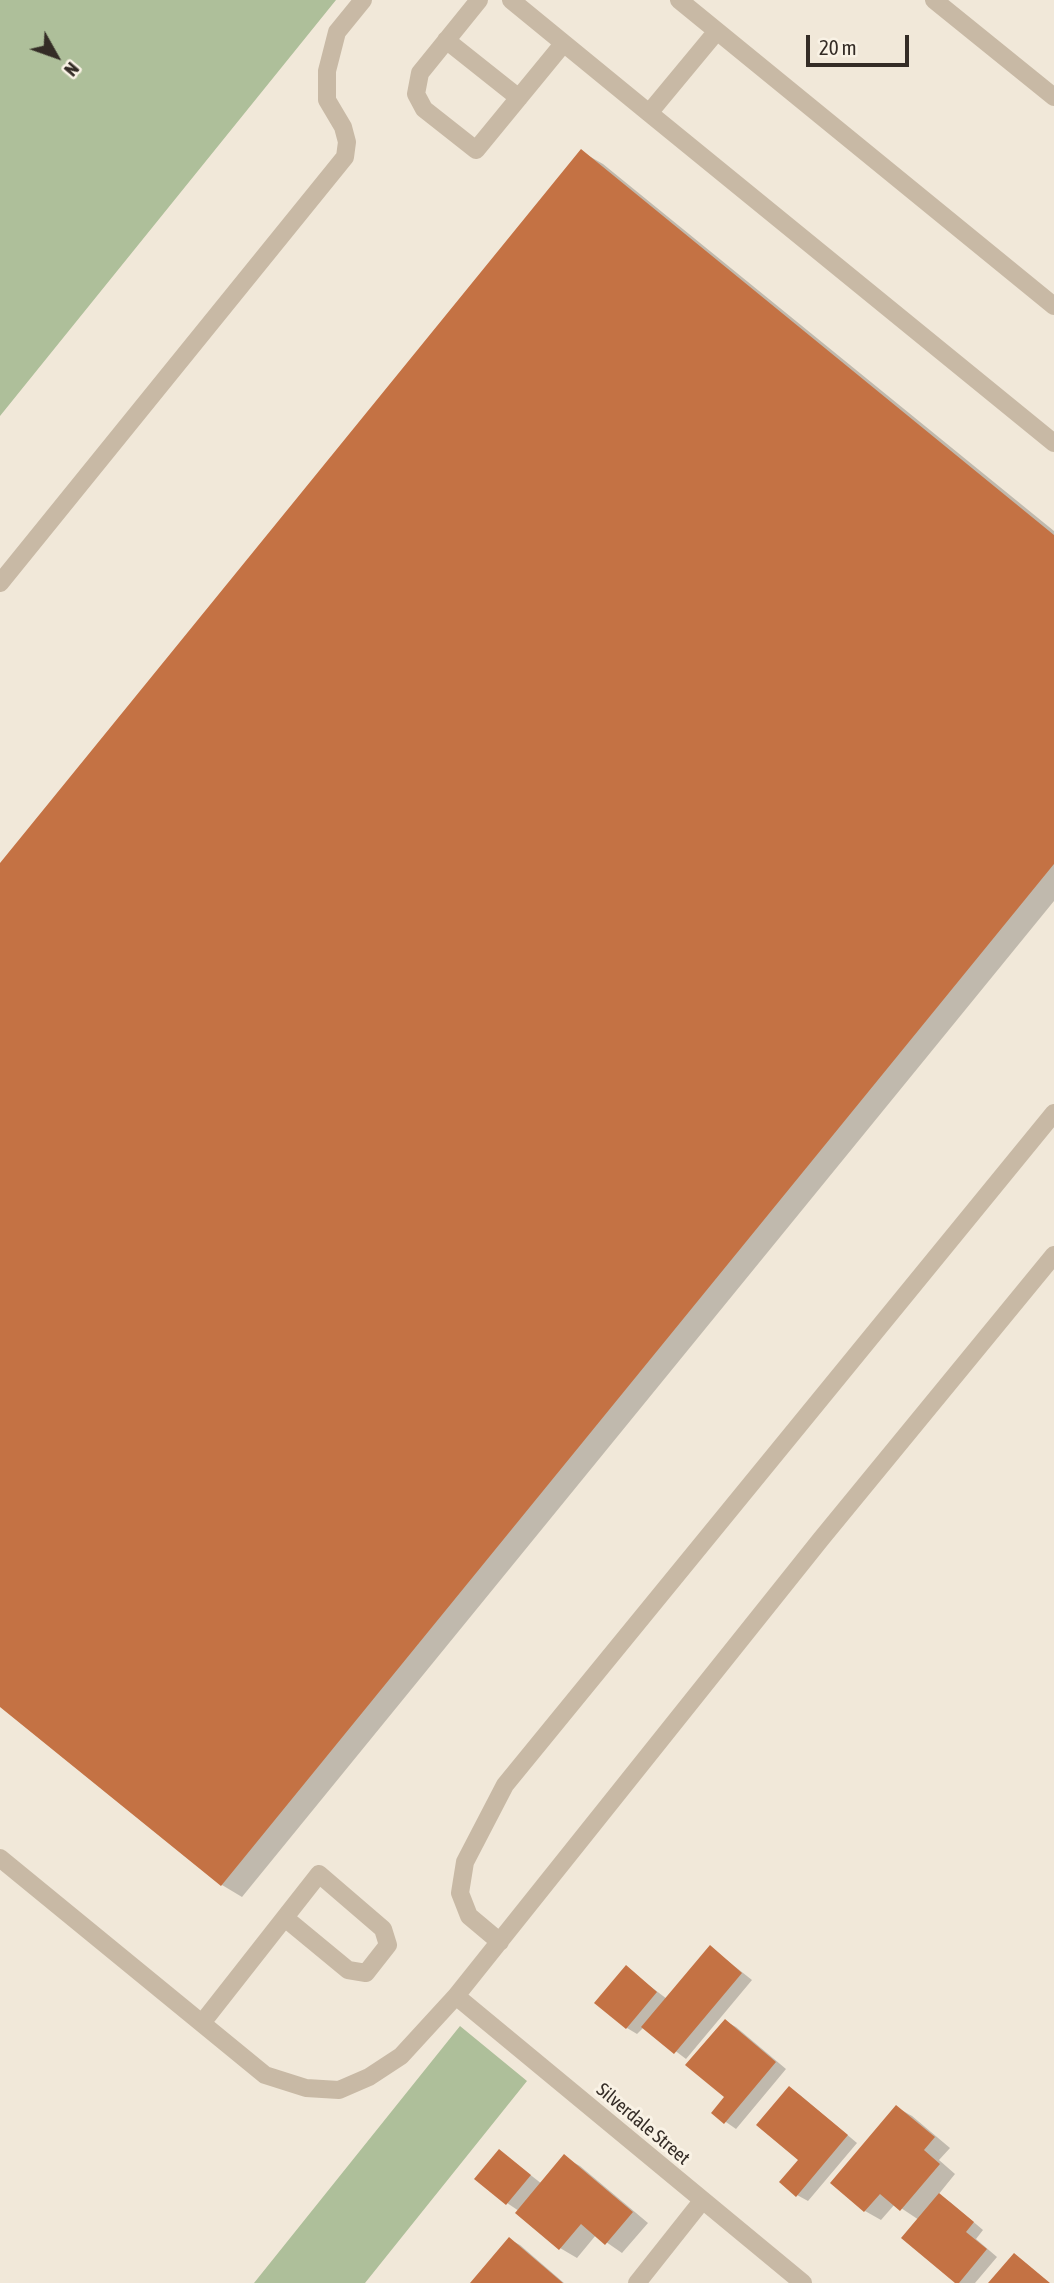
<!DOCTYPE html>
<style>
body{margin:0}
#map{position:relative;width:1054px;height:2283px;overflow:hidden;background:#f1e8d9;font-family:"Asap Condensed",sans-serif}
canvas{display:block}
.north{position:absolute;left:21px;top:21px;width:70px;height:70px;-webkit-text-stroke:5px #f9f2e5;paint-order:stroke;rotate:130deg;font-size:19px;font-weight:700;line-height:28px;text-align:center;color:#342c26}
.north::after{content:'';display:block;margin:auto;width:24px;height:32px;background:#342c26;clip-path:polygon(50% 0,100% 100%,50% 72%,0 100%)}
.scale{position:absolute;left:806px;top:35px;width:103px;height:32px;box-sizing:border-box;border:4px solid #342c26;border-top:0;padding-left:9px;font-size:21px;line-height:24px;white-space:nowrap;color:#342c26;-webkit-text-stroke:5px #f9f2e5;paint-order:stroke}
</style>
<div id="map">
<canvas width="1054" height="2283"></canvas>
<div class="north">N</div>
<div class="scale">20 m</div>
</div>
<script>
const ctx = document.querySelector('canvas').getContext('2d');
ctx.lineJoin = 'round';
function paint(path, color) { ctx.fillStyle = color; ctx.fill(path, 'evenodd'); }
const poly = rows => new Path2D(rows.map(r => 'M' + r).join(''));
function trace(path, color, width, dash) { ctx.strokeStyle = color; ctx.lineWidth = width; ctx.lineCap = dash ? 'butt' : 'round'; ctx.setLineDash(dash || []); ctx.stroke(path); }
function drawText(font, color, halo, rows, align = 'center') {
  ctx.font = font + ' "Asap Condensed",sans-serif'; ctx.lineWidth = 6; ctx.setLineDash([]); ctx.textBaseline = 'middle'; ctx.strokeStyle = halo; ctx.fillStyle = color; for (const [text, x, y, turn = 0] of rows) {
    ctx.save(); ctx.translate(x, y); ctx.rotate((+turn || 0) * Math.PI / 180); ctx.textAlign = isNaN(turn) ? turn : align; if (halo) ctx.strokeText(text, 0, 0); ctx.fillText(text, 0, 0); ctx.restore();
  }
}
paint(poly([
 [0,0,336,0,0,416],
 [460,2026,527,2081,365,2283,254,2283]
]), '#aebf9a');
paint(poly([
 [582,152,603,164,1054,531,1054,901,242,1897,222,1885,0,1705,0,866],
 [710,1947,752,1980,686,2059,644,2027,637,2034,627,2028,626,1968,667,1999],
 [725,2021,736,2027,786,2069,736,2129,713,2113,726,2097],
 [789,2088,800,2095,857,2143,808,2201,797,2195,800,2159],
 [896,2107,912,2116,950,2148,939,2160,955,2174,938,2195,950,2202,983,2230,976,2239,997,2257,975,2283,958,2283,919,2220,895,2204,881,2220,865,2211,832,2183],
 [500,2151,542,2184,564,2157,580,2166,648,2223,622,2253,596,2235,577,2258,560,2248,517,2212,519,2211,507,2203],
 [509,2239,520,2245,564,2283,472,2283]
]), '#0003');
paint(poly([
 [581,149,1054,535,1054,864,221,1886,0,1707,0,863],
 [710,1945,742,1973,674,2054,641,2027],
 [626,1965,657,1992,626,2029,594,2003],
 [725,2019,776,2062,724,2124,711,2113,724,2097,685,2065],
 [789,2086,848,2135,796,2197,779,2182,798,2160,756,2125],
 [896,2105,935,2137,924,2150,940,2164,900,2211,880,2194,864,2212,830,2183],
 [499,2149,531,2175,506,2205,474,2179],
 [564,2154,633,2212,605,2245,581,2224,559,2250,515,2213],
 [939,2193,974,2222,966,2232,987,2249,959,2283,955,2283,901,2238],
 [509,2237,563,2283,470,2283],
 [1014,2253,1050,2283,988,2283]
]), '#c47244');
trace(poly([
 [479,0,420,73,416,94,424,109,476,150,563,44],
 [511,0,649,113],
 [679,0,1054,306],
 [934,0,1054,97],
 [717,31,649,113,1054,443],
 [446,40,519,98],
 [0,583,345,157,347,142,343,127,327,100,327,71,337,32,363,0],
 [0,1858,265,2075,306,2088,339,2090,369,2077,401,2056,456,1996,821,1539,1054,1255],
 [500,1942,469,1916,460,1893,465,1862,505,1785,1054,1113],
 [456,1996,803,2283],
 [202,2023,319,1874,383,1929,388,1945,366,1973,348,1970,285,1918],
 [637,2283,702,2201]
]), '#c8b9a5', 18);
drawText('19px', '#342c26', '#f9f2e5', [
 ["Silverdale Street",643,2124,40]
]);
</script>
